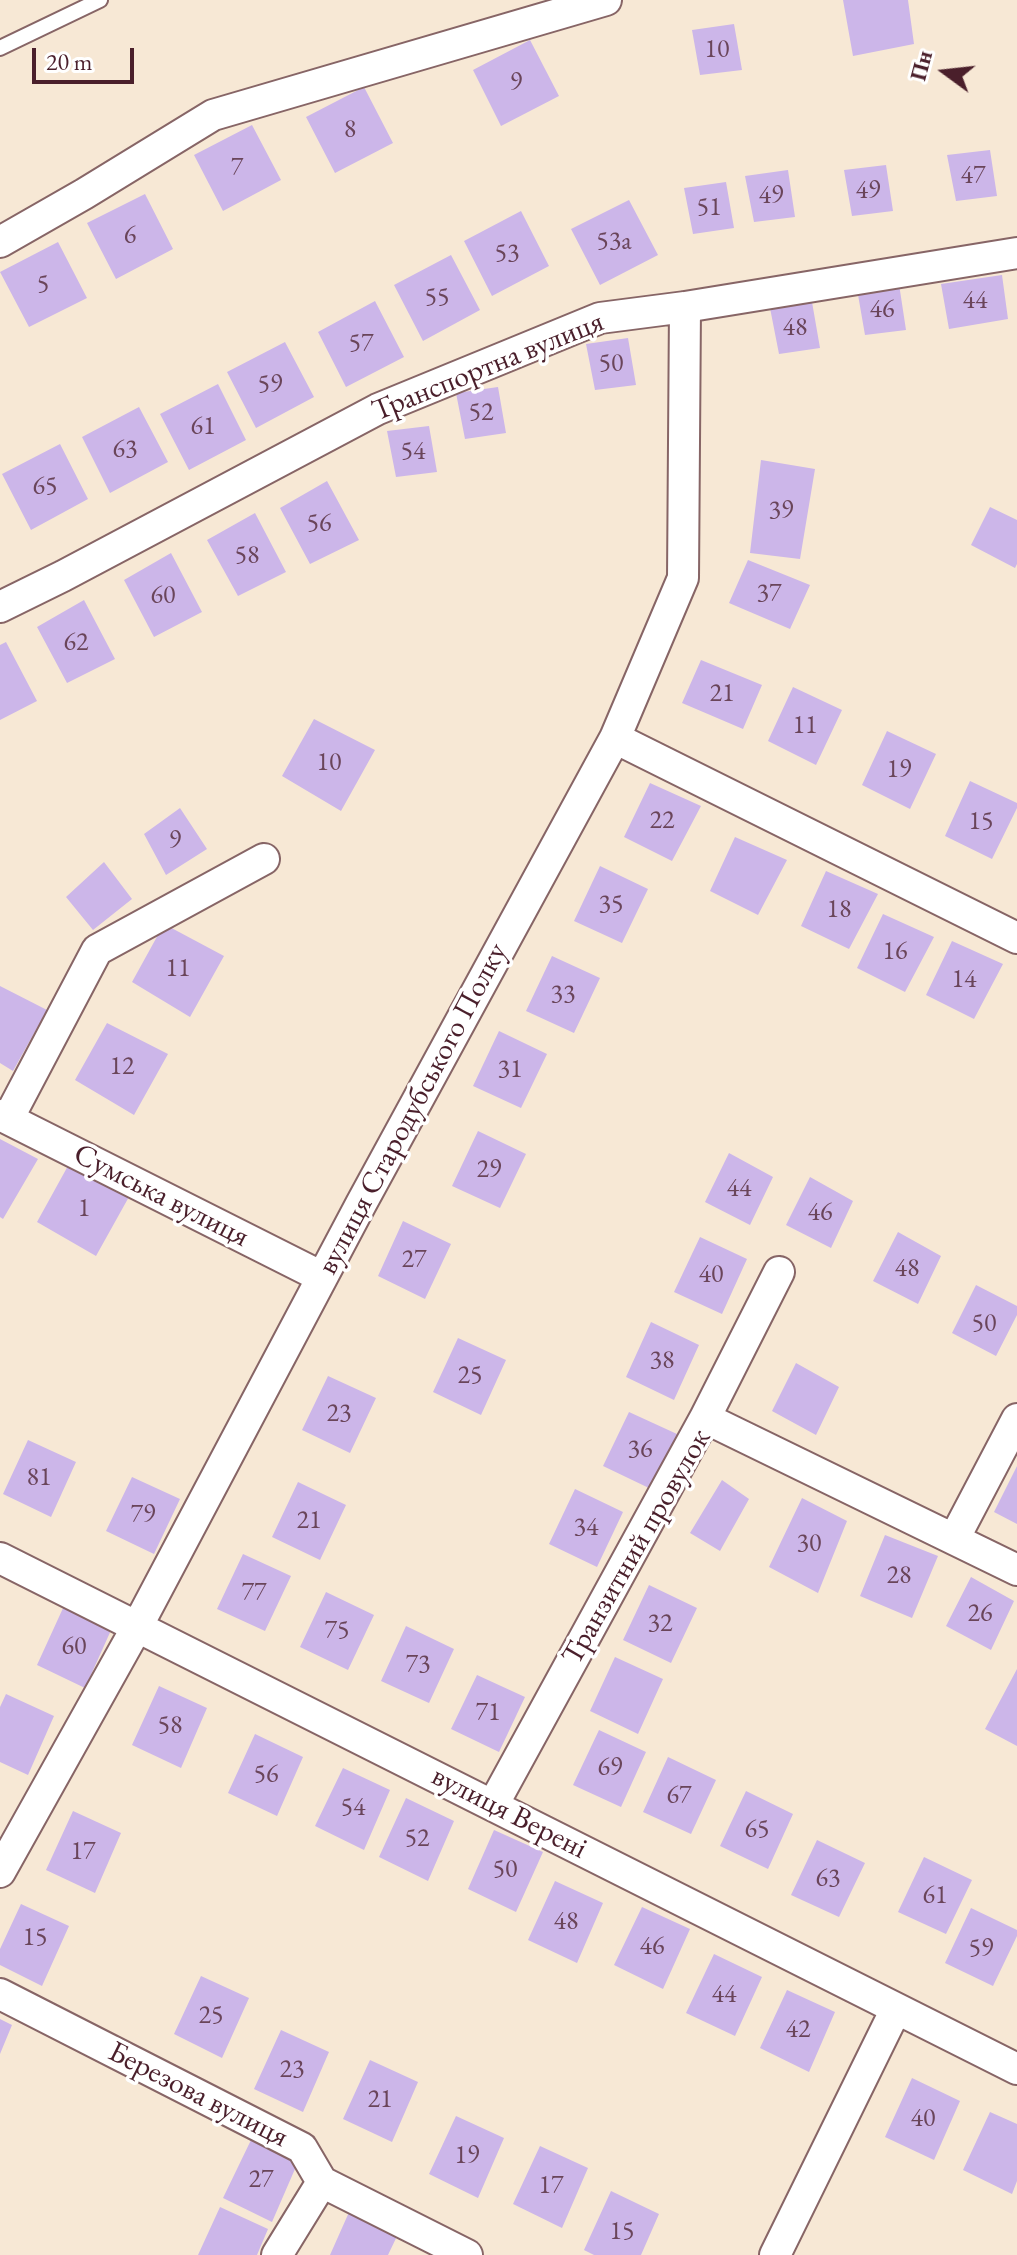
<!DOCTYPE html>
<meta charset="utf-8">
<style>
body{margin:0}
#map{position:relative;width:1017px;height:2255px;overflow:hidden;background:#f7e8d5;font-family:"EB Garamond",serif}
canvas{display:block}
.north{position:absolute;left:905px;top:32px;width:80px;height:80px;-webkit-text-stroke:6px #fff;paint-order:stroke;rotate:285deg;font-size:22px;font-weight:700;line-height:32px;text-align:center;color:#4a1f2b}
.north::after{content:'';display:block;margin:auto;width:28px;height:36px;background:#4a1f2b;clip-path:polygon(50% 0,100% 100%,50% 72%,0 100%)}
.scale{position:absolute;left:32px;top:48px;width:102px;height:36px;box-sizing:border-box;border:4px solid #4a1f2b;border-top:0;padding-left:10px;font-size:24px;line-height:28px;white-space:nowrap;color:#4a1f2b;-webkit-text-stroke:6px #fff;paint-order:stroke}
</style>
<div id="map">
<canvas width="1017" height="2255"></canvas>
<div class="north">Пн</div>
<div class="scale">20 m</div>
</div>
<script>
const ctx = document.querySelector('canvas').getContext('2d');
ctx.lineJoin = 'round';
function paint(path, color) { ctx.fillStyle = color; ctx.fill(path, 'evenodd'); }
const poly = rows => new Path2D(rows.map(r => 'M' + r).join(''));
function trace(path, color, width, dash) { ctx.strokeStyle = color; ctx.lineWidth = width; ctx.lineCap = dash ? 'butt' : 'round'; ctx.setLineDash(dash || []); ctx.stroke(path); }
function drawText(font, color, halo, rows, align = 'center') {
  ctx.font = font + ' "EB Garamond",serif'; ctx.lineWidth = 7; ctx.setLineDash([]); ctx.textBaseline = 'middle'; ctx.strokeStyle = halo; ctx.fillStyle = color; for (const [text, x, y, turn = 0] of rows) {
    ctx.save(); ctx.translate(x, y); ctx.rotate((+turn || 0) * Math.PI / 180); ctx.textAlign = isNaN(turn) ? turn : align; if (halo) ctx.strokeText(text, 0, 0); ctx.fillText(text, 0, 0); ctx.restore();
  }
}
paint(poly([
 [843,0,908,0,914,44,853,56],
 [734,24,742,70,700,75,692,30],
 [530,40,559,96,501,126,473,70],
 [364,87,393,143,335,173,306,117],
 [252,125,281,180,223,211,194,155],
 [990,150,997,196,956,201,947,155],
 [886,165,893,211,852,216,844,170],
 [788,170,795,217,754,222,745,176],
 [726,182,734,228,693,234,684,188],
 [145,194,173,249,116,279,87,223],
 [629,200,658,255,600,285,571,229],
 [521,211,549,266,492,296,464,241],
 [58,242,87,298,29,327,0,272],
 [451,255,480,310,423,341,394,285],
 [1002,275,1008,319,949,329,941,284],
 [899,284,906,330,865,335,857,289],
 [375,301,404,357,346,387,318,332],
 [812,302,820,348,779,354,770,308],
 [628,338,636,385,595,390,586,344],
 [285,342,314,397,256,428,227,372],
 [218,384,246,440,189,470,160,414],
 [498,387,506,433,465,439,456,393],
 [139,407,168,462,110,493,82,437],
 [429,426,437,472,396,477,387,431],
 [60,444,88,499,31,530,2,474],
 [761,460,815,469,800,559,750,553],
 [327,481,359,540,310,564,280,508],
 [990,507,1017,520,1017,564,1015,568,971,545],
 [255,513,286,572,238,596,207,540],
 [171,553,202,612,154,637,124,580],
 [748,560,810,585,790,629,729,603],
 [84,600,115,659,67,683,37,627],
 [6,642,37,701,0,720,0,645],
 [701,660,762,685,743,729,682,703],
 [793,687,842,710,816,765,768,741],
 [314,719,375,750,341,811,282,776],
 [887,731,936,754,910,809,862,785],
 [970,781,1017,803,1017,808,992,859,945,836],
 [650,783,701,806,672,861,624,837],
 [180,808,207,849,166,875,144,834],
 [735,837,787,860,758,915,710,891],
 [104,862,132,899,93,930,66,897],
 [600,866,648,889,622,943,574,921],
 [826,871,878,894,849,949,801,926],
 [883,914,934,937,905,992,857,968],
 [164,924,224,956,190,1017,132,982],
 [952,941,1003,964,974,1019,926,995],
 [552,956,600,978,574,1033,526,1011],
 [0,986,47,1010,13,1071,0,1063],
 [107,1023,168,1054,134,1115,75,1080],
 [499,1031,547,1054,521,1108,473,1086],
 [478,1131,526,1154,500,1208,452,1186],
 [0,1139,38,1159,3,1219,0,1217],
 [729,1153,773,1177,750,1225,705,1202],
 [69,1164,130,1195,96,1256,37,1222],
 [810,1177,853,1201,831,1248,786,1225],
 [403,1221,451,1244,425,1299,378,1276],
 [898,1232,941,1256,918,1304,873,1281],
 [700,1237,747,1259,722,1314,674,1292],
 [976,1285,1017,1306,1017,1315,996,1356,952,1333],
 [651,1322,699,1345,674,1400,626,1377],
 [458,1338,506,1360,481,1415,433,1392],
 [796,1363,839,1387,816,1435,772,1411],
 [328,1376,376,1398,350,1453,302,1430],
 [629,1412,677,1434,651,1489,603,1466],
 [28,1440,76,1462,51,1517,3,1494],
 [1017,1466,1017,1524,994,1512],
 [132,1477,180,1499,154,1554,106,1531],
 [722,1480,749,1499,720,1551,690,1533],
 [298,1482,346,1505,320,1560,272,1537],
 [575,1489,623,1512,597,1567,549,1544],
 [802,1498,847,1521,818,1593,769,1567],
 [885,1535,938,1556,912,1618,860,1596],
 [243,1554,291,1576,265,1631,217,1609],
 [971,1577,1014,1601,991,1650,946,1626],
 [649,1585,697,1608,671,1663,623,1640],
 [326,1592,374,1615,348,1670,300,1647],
 [64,1606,112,1628,85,1688,37,1665],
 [406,1626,454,1649,429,1703,381,1681],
 [615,1657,663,1679,638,1734,590,1711],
 [1017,1669,1017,1746,985,1729],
 [477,1675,525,1697,499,1752,451,1729],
 [159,1686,207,1708,181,1768,132,1745],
 [6,1694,54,1716,28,1775,0,1762,0,1707],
 [599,1730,646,1752,621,1807,573,1785],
 [255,1734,303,1757,277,1816,228,1793],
 [668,1757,716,1780,691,1834,643,1812],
 [343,1768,390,1790,364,1850,315,1826],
 [746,1791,793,1814,768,1869,720,1846],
 [406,1798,454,1821,428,1881,379,1857],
 [73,1811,121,1833,95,1893,46,1870],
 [494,1830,543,1852,516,1912,468,1889],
 [817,1840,865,1863,839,1917,791,1895],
 [924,1857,972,1880,946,1934,898,1912],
 [555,1881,603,1903,577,1963,528,1940],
 [21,1904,69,1926,42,1986,0,1965,0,1949],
 [642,1907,690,1929,663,1989,614,1965],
 [971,1908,1017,1930,1017,1936,993,1986,945,1963],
 [714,1954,762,1977,735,2036,686,2013],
 [201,1976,249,1998,222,2058,174,2034],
 [787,1990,835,2012,809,2072,760,2048],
 [0,2019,12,2025,0,2054],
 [281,2030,329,2052,303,2112,254,2089],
 [370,2060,418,2082,392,2142,343,2119],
 [912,2078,960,2101,934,2160,885,2137],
 [990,2112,1017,2124,1017,2181,1012,2194,963,2170],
 [456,2116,504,2138,478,2198,429,2174],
 [251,2140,298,2162,272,2222,223,2198],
 [540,2146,588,2168,562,2228,513,2204],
 [611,2191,659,2214,641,2255,594,2255,584,2250],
 [220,2207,268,2229,257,2255,198,2255],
 [350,2210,399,2232,388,2255,330,2255]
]), '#ccb6e9');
const service = poly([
 [0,48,100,0]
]);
const minor = poly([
 [0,242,84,194,213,115,606,0],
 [0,607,63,576,378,409,600,318,685,307,1017,253],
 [615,738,1017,938],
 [0,1115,322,1277],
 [8,1119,97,950,264,859],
 [705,1418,779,1272],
 [954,1539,1017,1419],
 [0,1558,1017,2069],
 [493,1805,705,1418,1017,1570],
 [0,1872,137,1627,361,1204,615,738,683,578,685,307],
 [0,1994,302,2148,322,2182,467,2255],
 [277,2255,322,2182],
 [775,2255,896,2009]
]);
trace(service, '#876566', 18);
trace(minor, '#876566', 34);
trace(service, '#fff', 14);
trace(minor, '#fff', 30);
drawText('26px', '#6a455a', null, [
 ["10",717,50],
 ["9",516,83],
 ["8",350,130],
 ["7",237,168],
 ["47",973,176],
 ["49",868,191],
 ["49",771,196],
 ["51",709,208],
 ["6",130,236],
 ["53а",614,242],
 ["53",507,254],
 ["5",43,285],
 ["55",437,298],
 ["44",975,301],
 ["46",882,310],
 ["48",795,328],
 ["57",361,344],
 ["50",611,364],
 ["59",270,385],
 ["52",481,413],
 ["61",203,427],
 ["63",125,450],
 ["54",413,452],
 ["65",45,487],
 ["39",781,511],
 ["56",319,524],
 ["58",247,556],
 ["37",769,594],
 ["60",163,596],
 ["62",76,643],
 ["21",722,694],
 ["11",805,726],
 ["10",329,763],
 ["19",899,770],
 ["22",662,821],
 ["15",981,822],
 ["9",175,841],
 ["35",611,905],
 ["18",839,910],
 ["16",895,952],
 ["11",178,969],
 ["14",964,980],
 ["33",563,995],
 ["12",122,1067],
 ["31",510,1070],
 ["29",489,1170],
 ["44",739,1189],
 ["1",84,1209],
 ["46",820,1213],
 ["27",414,1260],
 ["48",907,1269],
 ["40",711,1275],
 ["50",984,1324],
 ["38",662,1361],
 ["25",470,1376],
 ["23",339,1414],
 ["36",640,1450],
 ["81",39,1478],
 ["79",143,1515],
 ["21",309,1521],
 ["34",586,1528],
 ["30",809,1544],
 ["28",899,1576],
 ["77",254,1593],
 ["26",980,1614],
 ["32",660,1624],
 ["75",337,1631],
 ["60",74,1647],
 ["73",418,1665],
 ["71",488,1713],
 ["58",170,1726],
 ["69",610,1768],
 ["56",266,1775],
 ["67",679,1796],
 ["54",353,1808],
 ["65",757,1830],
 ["52",417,1839],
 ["17",83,1852],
 ["50",505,1870],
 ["63",828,1879],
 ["61",935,1896],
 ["48",566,1922],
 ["15",35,1938],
 ["46",652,1947],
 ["59",981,1949],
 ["44",724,1995],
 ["25",211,2016],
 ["42",798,2030],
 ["23",292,2070],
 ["21",380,2100],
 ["40",923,2119],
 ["19",467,2156],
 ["27",261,2180],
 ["17",551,2186],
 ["15",622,2232]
]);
drawText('30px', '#4a1f2b', '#fff', [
 ["Транспортна вулиця",488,367,-22],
 ["вулиця Стародубського Полку",413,1109,-62],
 ["Сумська вулиця",161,1196,27],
 ["Транзитний провулок",637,1547,-60],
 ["вулиця Верені",509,1813,27],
 ["Березова вулиця",198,2095,27]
]);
</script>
